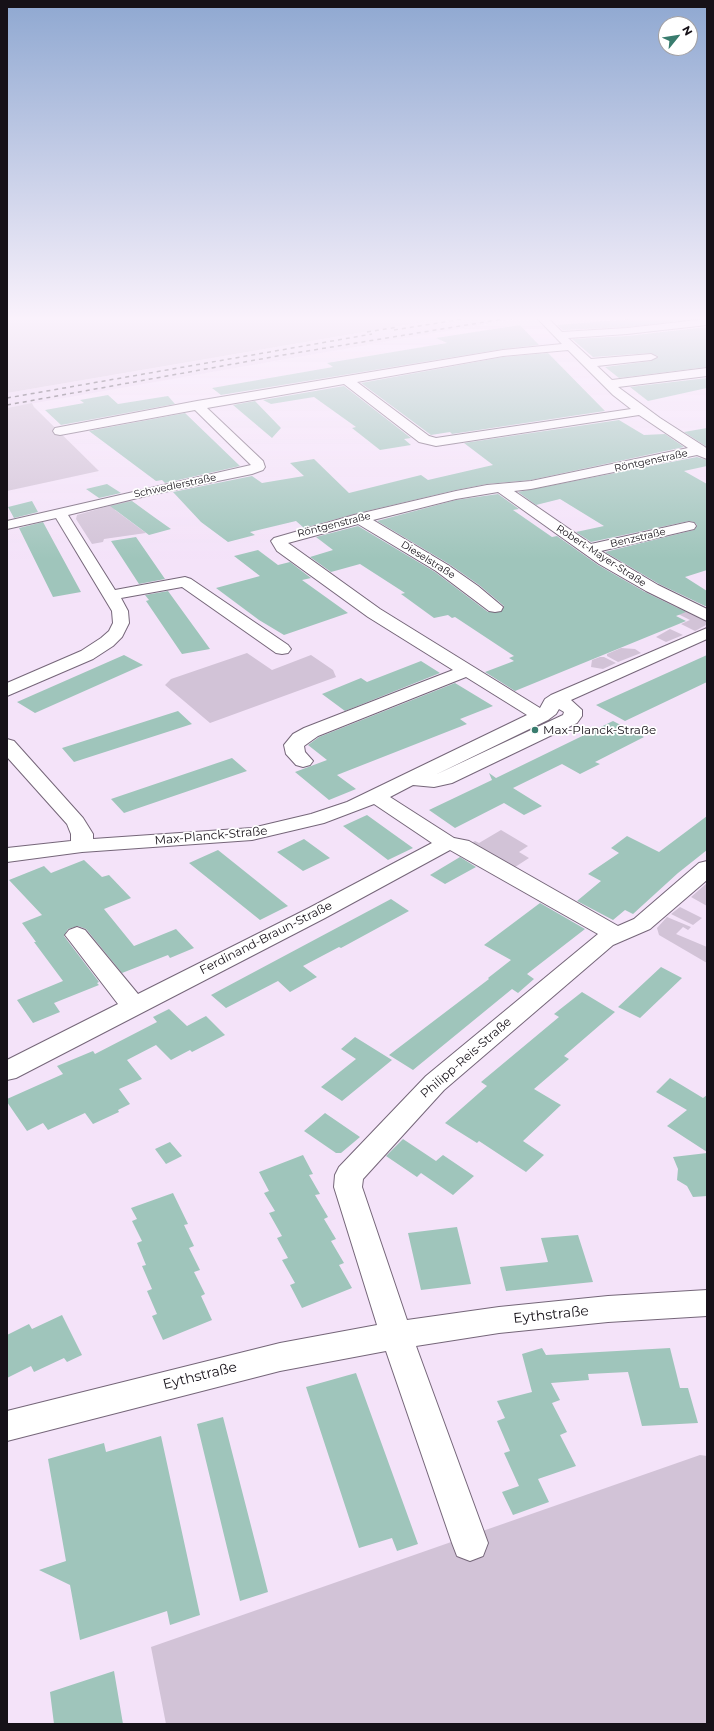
<!DOCTYPE html>
<meta charset="utf-8">
<style>
body{margin:0}
#map{position:relative;width:714px;height:1731px;overflow:hidden;background:#f4e3f9;font-family:Montserrat,sans-serif}
canvas{display:block}
.frame{position:absolute;inset:0;border:8px solid #161118;pointer-events:none}
.north{position:absolute;left:658px;top:16px;width:40px;height:40px;box-sizing:border-box;background:#fff;border:1px solid #a2a0a3;border-radius:50%;rotate:60deg;font-size:11px;font-weight:700;line-height:16px;text-align:center;color:#161118}
.north::after{content:'';display:block;margin:auto;width:14px;height:18px;background:#397c6e;clip-path:polygon(50% 0,100% 100%,50% 72%,0 100%)}
</style>
<div id="map">
<canvas width="714" height="1731"></canvas>
<div class="frame"></div>
<div class="north">N</div>
</div>
<script>
const ctx = document.querySelector('canvas').getContext('2d');
ctx.lineJoin = 'round';
function paint(path, color) { ctx.fillStyle = color; ctx.fill(path, 'evenodd'); }
const poly = rows => new Path2D(rows.map(r => 'M' + r).join(''));
function trace(path, color, width, dash) { ctx.strokeStyle = color; ctx.lineWidth = width; ctx.lineCap = dash ? 'butt' : 'round'; ctx.setLineDash(dash || []); ctx.stroke(path); }
function drawText(font, color, halo, rows, align = 'center') {
  ctx.font = font + ' Montserrat,sans-serif'; ctx.lineWidth = 3.5; ctx.setLineDash([]); ctx.textBaseline = 'middle'; ctx.strokeStyle = halo; ctx.fillStyle = color; for (const [text, x, y, turn = 0] of rows) {
    ctx.save(); ctx.translate(x, y); ctx.rotate((+turn || 0) * Math.PI / 180); ctx.textAlign = isNaN(turn) ? turn : align; if (halo) ctx.strokeText(text, 0, 0); ctx.fillText(text, 0, 0); ctx.restore();
  }
}
paint(poly([
 [452,317,526,317,7,408,7,393]
]), '#ead5f1');
paint(poly([
 [7,317,452,317,7,393],
 [32,403,34,407,99,471,7,491,7,408],
 [130,500,137,505,115,510,146,533,104,539,103,542,92,544,76,519,77,515],
 [679,607,706,621,706,625,695,631,681,624,690,620,670,610],
 [670,629,683,635,666,642,656,637],
 [621,648,635,649,641,653,618,662,607,656,607,654],
 [247,653,272,670,311,655,333,670,336,677,210,723,165,685,171,679],
 [600,657,604,657,616,663,603,669,591,667,592,660],
 [501,830,528,846,519,852,529,858,512,869,469,844,475,841,479,843],
 [707,883,707,906,691,897],
 [680,907,702,918,693,925,671,914],
 [667,917,691,927,688,930,683,927,676,934,707,947,707,963,659,935,657,928],
 [700,1455,707,1456,707,1724,166,1724,151,1647]
]), '#d2c3d7');
paint(poly([
 [656,317,707,317,707,318,627,327,563,330,557,325],
 [520,325,539,345,503,349,221,395,212,388,333,367,327,363,447,343,436,338],
 [707,327,707,367,619,378,605,367,651,361,658,356,651,353,593,357,572,339,627,336],
 [548,353,605,411,452,434,450,432,431,435,361,383,503,357],
 [707,378,707,388,648,401,630,387],
 [344,386,411,438,404,439,411,445,380,450,352,428,356,427,314,397,271,404,263,400],
 [108,395,118,404,168,396,175,404,61,425,45,410,84,403,80,400],
 [255,401,281,428,272,438,233,405],
 [185,413,240,466,165,483,162,480,156,481,89,431],
 [619,420,644,435,665,434,684,447,531,480,487,484,456,490,354,514,304,528,296,521,250,532,255,535,228,542,201,522,173,492,252,476,262,483,304,476,290,463,314,459,349,493,421,475,428,480,493,465,464,443],
 [707,428,707,447,684,432],
 [697,457,707,460,707,466,684,471,707,484,707,570,685,577,707,591,707,606,705,606,659,584,605,552,694,530,697,525,694,522,689,521,591,542,576,532,604,526,560,499,536,505,518,492],
 [107,484,121,493,99,498,86,489],
 [498,494,519,509,513,510,552,537,557,536,598,565,645,592,686,612,676,616,686,621,515,691,485,672,514,661,509,658,514,656,455,617,452,618,448,615,434,618,401,594,405,593,360,564,331,572,310,557,333,550,316,537,358,526,435,572,488,612,501,612,504,606,479,585,449,564,377,521,456,500],
 [32,501,38,512,14,518,8,507],
 [132,501,154,517,171,529,149,535,110,506],
 [43,522,56,546,81,592,53,597,19,528],
 [136,537,165,579,139,584,111,541],
 [258,550,278,565,290,562,311,578,302,580,348,613,284,635,259,620,216,588,260,576,234,556],
 [168,591,197,631,210,649,182,654,146,601,149,600,145,595],
 [124,655,143,665,35,713,17,702],
 [707,655,707,682,625,721,596,705],
 [421,661,440,673,345,711,322,694,361,678,367,682],
 [455,683,493,706,460,719,467,724,337,775,356,789,329,800,295,772,327,760,308,745,319,737],
 [178,711,192,724,74,762,62,748],
 [613,721,644,737,595,762,600,764,580,774,562,764,513,788,542,806,524,815,504,803,455,828,429,810,492,780,489,773,496,778],
 [232,758,247,771,124,813,111,799],
 [367,815,392,833,413,848,388,860,343,826],
 [707,816,707,850,678,873,633,914,625,910,613,920,577,901,601,881,588,874,619,853,611,848,627,836,659,852],
 [304,839,330,858,303,871,277,852],
 [218,850,288,906,260,920,189,863],
 [460,857,476,867,445,884,430,875],
 [84,860,102,877,109,875,131,898,104,909,134,946,176,929,194,948,170,958,168,955,122,973,86,929,78,926,68,929,64,936,99,982,97,983,99,985,54,1003,60,1012,33,1023,17,1000,63,981,34,942,36,942,22,923,42,915,9,880,44,866,51,873],
 [391,899,409,911,341,948,339,947,303,966,317,977,290,992,278,981,226,1008,211,995],
 [540,903,585,929,527,974,534,979,518,993,512,989,413,1070,389,1055,489,979,488,978,511,960,484,945],
 [661,967,682,978,640,1018,618,1007],
 [582,992,615,1012,564,1056,569,1059,534,1089,561,1105,523,1141,544,1155,526,1172,479,1141,477,1143,445,1123,487,1086,481,1082,559,1017,554,1014],
 [169,1009,187,1026,206,1016,225,1035,192,1052,190,1050,171,1060,156,1045,127,1060,142,1079,119,1089,130,1104,118,1110,119,1112,93,1124,85,1113,48,1130,43,1123,27,1131,7,1102,7,1099,63,1074,57,1066,93,1051,95,1054,157,1022,153,1017],
 [355,1037,392,1060,342,1101,321,1087,356,1059,341,1049],
 [670,1078,703,1098,707,1095,707,1152,667,1126,687,1110,656,1092],
 [325,1113,360,1137,341,1153,336,1153,304,1131],
 [403,1139,436,1161,443,1155,474,1176,453,1195,421,1173,417,1177,386,1156],
 [170,1142,182,1156,166,1164,155,1149],
 [707,1153,707,1196,693,1197,687,1186,677,1180,678,1169,673,1157],
 [303,1155,313,1174,309,1175,320,1194,315,1195,328,1217,324,1219,336,1239,331,1241,344,1263,339,1265,352,1288,302,1308,290,1285,295,1283,282,1260,288,1258,277,1238,282,1236,269,1213,275,1211,264,1193,269,1191,259,1172],
 [173,1193,188,1224,184,1225,194,1246,189,1248,200,1270,194,1272,205,1294,201,1296,212,1320,163,1340,152,1316,157,1314,147,1291,152,1289,142,1266,146,1265,137,1243,142,1241,132,1221,137,1219,131,1208],
 [457,1227,471,1284,421,1290,408,1233],
 [578,1235,593,1282,506,1291,500,1267,548,1262,541,1238],
 [62,1315,82,1355,67,1362,64,1358,34,1372,31,1366,7,1378,7,1335,29,1324,32,1329],
 [542,1348,546,1355,670,1348,680,1388,688,1388,698,1423,642,1426,628,1372,588,1374,589,1380,551,1383,560,1400,552,1403,567,1432,560,1435,576,1466,538,1479,549,1502,513,1515,502,1492,519,1486,504,1453,510,1451,497,1421,505,1418,497,1401,532,1392,522,1354],
 [356,1373,418,1544,397,1551,392,1538,359,1548,306,1387],
 [223,1417,268,1592,240,1601,197,1424],
 [161,1436,200,1615,170,1625,167,1611,80,1640,70,1585,39,1570,66,1561,48,1459,104,1443,106,1452],
 [114,1671,123,1724,54,1724,50,1692]
]), '#9fc5bb');
const minor = poly([
 [536,317,547,317,562,332,627,328,707,319,707,325,627,334,568,338,591,359,651,354,657,357,651,360,597,366,612,380,707,368,707,376,618,387,660,418,705,447,707,449,707,459,697,455,531,489,514,491,591,544,689,522,694,523,696,526,694,529,601,551,658,585,707,609,707,621,646,591,599,564,498,492,456,499,373,520,448,565,478,586,503,607,501,611,495,612,489,611,436,571,358,524,288,543,380,609,540,708,545,699,551,695,707,628,707,639,571,700,582,710,582,716,577,723,452,783,434,787,413,785,390,797,454,838,469,841,618,926,634,919,699,863,707,861,707,880,650,929,613,945,444,1090,363,1179,362,1187,407,1320,499,1307,608,1296,707,1290,707,1316,608,1322,499,1333,416,1346,488,1543,483,1556,470,1561,457,1556,452,1543,386,1351,280,1371,7,1441,7,1411,280,1343,377,1325,334,1187,335,1175,339,1167,426,1076,598,934,450,850,325,918,16,1078,7,1080,7,1060,118,1004,69,940,65,935,69,930,77,927,85,930,138,994,309,908,432,843,374,804,324,823,252,840,82,852,7,862,7,848,71,841,71,834,67,824,7,757,7,739,14,741,83,818,93,834,93,839,252,828,311,814,347,802,527,715,466,677,318,736,304,746,305,752,313,761,310,765,303,767,296,765,286,754,284,745,293,734,304,728,453,670,368,617,277,551,271,541,274,538,354,515,456,491,487,485,531,481,688,448,639,415,436,446,419,442,344,384,207,408,263,461,265,467,263,470,252,474,154,494,68,515,115,590,185,577,191,579,288,645,291,649,288,653,282,654,276,653,182,587,121,598,128,611,129,623,122,637,113,646,93,659,7,696,7,683,81,651,101,638,109,631,113,623,112,611,56,518,7,529,7,521,251,465,195,410,60,435,55,434,53,431,55,428,197,401,503,350,562,344,536,317],
 [568,350,613,395,631,409,436,438,429,436,357,382,503,356,568,350],
 [559,709,564,712,563,715,435,775,548,720,556,714,559,709]
]);
trace(minor, '#756679', 2);
paint(minor, '#fff');
trace(poly([
 [394,330,475,317],
 [367,332,398,327],
 [7,398,372,334],
 [7,405,283,355,515,317]
]), '#39323c', 1.5, [4, 4]);
const sky = ctx.createLinearGradient(0, 0, 0, 559);
sky.addColorStop(0, '#8fa8d1');
sky.addColorStop(0.57, '#faf2fc');
sky.addColorStop(1, '#faf2fc00');
ctx.fillStyle = sky;
ctx.fillRect(0, 0, 714, 559);
for (const [x, y, r, color] of [
 [535,730,4,"#397c6e"]
]) { const dot = new Path2D(); dot.arc(x, y, r, 0, 2 * Math.PI); ctx.fillStyle = color; ctx.fill(dot); trace(dot, '#fff', 1.5); }
drawText('10px', '#161118', '#fff', [
 ["Röntgenstraße",651,461,-12],
 ["Schwedlerstraße",175,486,-12],
 ["Röntgenstraße",334,525,-14],
 ["Benzstraße",638,538,-13],
 ["Robert-Mayer-Straße",601,556,33],
 ["Dieselstraße",428,560,32]
]);
drawText('12px', '#161118', '#fff', [
 ["Max-Planck-Straße",543,730]
], 'left');
drawText('12px', '#161118', '#fff', [
 ["Max-Planck-Straße",211,836,-5],
 ["Ferdinand-Braun-Straße",266,938,-27],
 ["Philipp-Reis-Straße",466,1058,-41]
]);
drawText('14px', '#161118', '#fff', [
 ["Eythstraße",551,1315,-6],
 ["Eythstraße",200,1376,-14]
]);
</script>
